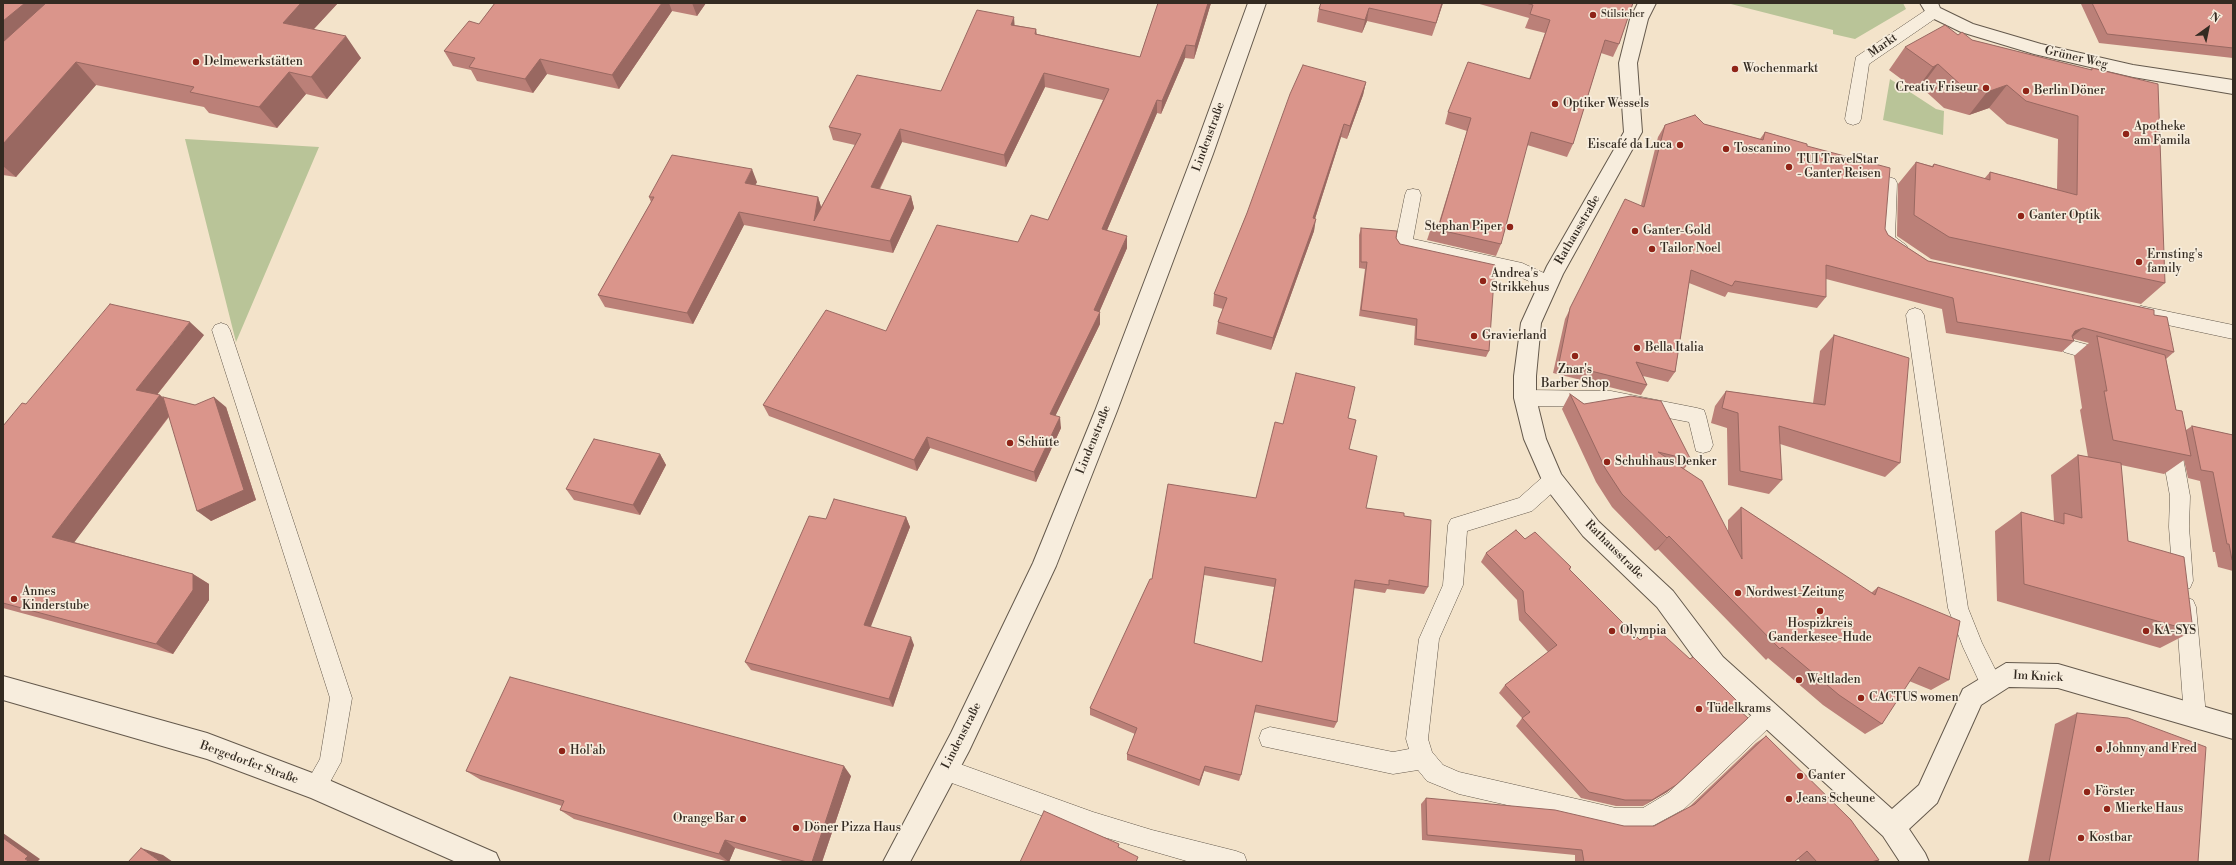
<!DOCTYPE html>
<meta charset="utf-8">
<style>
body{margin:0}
#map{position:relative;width:2236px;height:865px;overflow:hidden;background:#f3e3ca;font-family:"Libre Bodoni",serif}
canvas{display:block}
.frame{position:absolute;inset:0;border:4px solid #342b22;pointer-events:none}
.north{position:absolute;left:2188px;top:8px;width:40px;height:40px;-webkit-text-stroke:3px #f7eddd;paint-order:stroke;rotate:33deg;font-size:11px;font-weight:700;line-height:16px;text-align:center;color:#342b22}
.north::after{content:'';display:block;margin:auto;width:14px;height:18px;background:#342b22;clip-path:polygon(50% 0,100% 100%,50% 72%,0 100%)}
</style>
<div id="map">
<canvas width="2236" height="865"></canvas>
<div class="frame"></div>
<div class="north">N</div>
</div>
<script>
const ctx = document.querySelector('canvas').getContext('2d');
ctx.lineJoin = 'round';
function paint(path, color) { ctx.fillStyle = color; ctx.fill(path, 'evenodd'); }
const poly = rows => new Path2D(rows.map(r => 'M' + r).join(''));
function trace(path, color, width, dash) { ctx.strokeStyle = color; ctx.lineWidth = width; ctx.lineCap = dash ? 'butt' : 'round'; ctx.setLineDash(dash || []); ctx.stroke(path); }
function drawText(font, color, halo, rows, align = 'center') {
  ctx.font = font + ' "Libre Bodoni",serif'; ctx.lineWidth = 3.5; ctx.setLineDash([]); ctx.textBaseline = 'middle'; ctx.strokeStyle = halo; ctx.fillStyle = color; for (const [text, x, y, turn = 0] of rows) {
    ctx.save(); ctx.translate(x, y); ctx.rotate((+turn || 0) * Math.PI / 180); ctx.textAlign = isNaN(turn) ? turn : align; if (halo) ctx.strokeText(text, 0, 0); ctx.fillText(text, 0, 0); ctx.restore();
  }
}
paint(poly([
 [1727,3,1903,3,1906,9,1855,39,1833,34,1833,30],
 [1890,79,1936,109,1944,111,1943,135,1883,120],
 [185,139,319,147,236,342]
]), '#b9c498');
const service = poly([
 [1934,7,1939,8,1942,12,1939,16,1869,64,1861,119,1859,123,1853,125,1847,123,1845,119,1856,57,1929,8,1934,7],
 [1889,177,1895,179,1897,183,1895,237,1906,245,1909,250,1906,255,1900,257,1880,245,1877,240,1881,183,1883,179,1889,177],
 [1413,189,1419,190,1421,195,1413,239,1522,263,1555,278,1558,283,1555,288,1549,290,1513,274,1398,249,1395,244,1405,195,1407,190,1413,189],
 [2141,306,2233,325,2233,339,2135,318,2132,313,2135,308,2141,306],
 [1915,308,1921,310,1924,315,1968,608,1982,643,2003,685,2000,692,1992,695,1984,692,1963,647,1948,608,1906,315,1909,310,1915,308],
 [221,323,227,325,230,330,352,698,341,762,323,795,315,798,307,795,304,787,320,759,330,698,212,330,215,325,221,323],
 [2070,340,2111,351,2114,356,2111,361,2105,364,2064,352,2061,347,2064,342,2070,340],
 [1525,390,1611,391,1697,408,1704,410,1706,416,1713,445,1710,451,1703,453,1696,451,1689,422,1611,407,1525,406,1518,404,1516,398,1518,392,1525,390],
 [2170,433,2177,435,2180,441,2190,496,2189,527,2193,581,2190,588,2183,590,2176,588,2173,581,2169,527,2170,496,2160,441,2163,435,2170,433],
 [1553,471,1560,474,1563,480,1560,486,1532,511,1467,531,1463,585,1439,639,1428,739,1432,752,1443,765,1459,772,1616,808,1643,808,1668,793,1760,707,1768,703,1776,707,1779,714,1776,721,1684,809,1645,830,1616,830,1459,794,1427,781,1418,770,1393,774,1262,746,1259,738,1262,730,1270,727,1393,752,1409,749,1406,739,1419,639,1443,585,1448,525,1451,519,1519,498,1546,474,1553,471],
 [2186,597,2193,600,2196,607,2206,716,2203,723,2195,727,2187,723,2184,716,2176,607,2179,600,2186,597],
 [946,759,1093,812,1152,830,1236,851,1244,854,1247,862,1190,862,1093,834,938,778,935,770,938,762,946,759]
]);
const minor = poly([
 [1638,3,1656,3,1648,19,1637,63,1642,132,1563,274,1541,323,1536,376,1536,398,1546,439,1561,474,1599,522,1673,591,1723,657,1892,809,1919,785,1963,689,2006,663,2058,664,2233,715,2233,739,2058,688,2009,687,1981,705,1937,803,1909,829,1925,853,1929,862,1900,862,1883,836,1705,673,1657,607,1583,536,1545,487,1524,439,1514,398,1514,376,1521,323,1547,266,1624,132,1619,63,1630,19,1638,3],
 [1920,3,1938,3,1940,8,1973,24,2041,44,2133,65,2233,80,2233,94,2133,77,2034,54,1961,32,1928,16,1920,3]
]);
const tertiary = poly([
 [1248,3,1266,3,1213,154,1117,411,1056,566,969,751,910,862,883,862,951,733,1033,563,1095,411,1193,154,1248,3],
 [3,676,207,733,315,774,496,853,500,862,456,862,311,798,207,759,3,700,3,676]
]);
trace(service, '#64594c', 1);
trace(minor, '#64594c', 2);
trace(tertiary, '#64594c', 2);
paint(service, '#f7eddd');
paint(minor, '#f7eddd');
paint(tertiary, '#f7eddd');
paint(poly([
 [3,3,338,3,314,29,361,58,327,99,306,94,277,128,209,113,204,107,96,85,16,177,3,175],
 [495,3,706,3,697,16,672,11,619,89,547,74,533,93,477,81,471,70,453,66,444,51,479,24],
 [1158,3,1211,3,1194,59,1185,58,1161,114,1157,113,1107,230,1127,248,1099,312,1100,324,1055,416,1061,428,1036,482,930,448,917,471,769,416,763,405,886,331,1018,242,1048,220,1103,100,1045,87,1006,167,902,142,880,189,911,196,914,208,893,253,744,225,693,324,605,307,598,295,651,202,649,197,757,182,755,185,818,197,821,207,855,145,833,140,829,127,941,91,1015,25,1036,29,1037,34,1140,57],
 [1443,3,1432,36,1367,21,1362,33,1317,22,1319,9],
 [1476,3,1633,3,1619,44,1613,57,1601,53,1573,144,1567,157,1527,145,1501,244,1496,256,1427,240,1431,228,1437,229,1467,131,1445,124,1448,112,1529,79,1545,33,1525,28,1529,18],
 [2042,3,2233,3,2233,58,2099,43,2081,4],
 [1958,35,1972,40,2090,70,2092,68,2165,283,2141,304,1931,259,1897,236,1898,184,1916,162,1932,166,1934,164,1984,179,1990,172,2057,189,2058,139,2007,124,1989,108,1969,115,1944,108,1921,87,1916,90,1889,70,1905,47],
 [1366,82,1363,95,1347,139,1341,137,1315,219,1314,231,1271,350,1216,334,1218,322,1223,309,1213,306,1214,294,1247,213],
 [1704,124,1760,139,1765,132,1807,146,1885,229,1888,235,1928,261,2154,315,2174,352,2166,359,2176,410,2186,430,2192,426,2233,435,2233,571,2218,567,2215,552,2213,552,2200,481,2188,478,2184,460,2164,474,2121,465,2128,541,2193,631,2160,648,1997,601,1995,531,2021,512,2054,521,2051,475,2078,455,2088,457,2080,410,2082,408,2074,356,2089,343,2074,339,2074,341,2062,352,1946,333,1942,309,1826,279,1826,297,1817,308,1728,292,1725,297,1689,283,1675,372,1668,382,1643,376,1647,385,1641,395,1553,373,1565,319,1619,211,1641,205,1658,137,1665,125],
 [1361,228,1396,238,1400,244,1489,351,1486,357,1414,345,1415,326,1359,316,1365,269,1359,268,1359,235],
 [204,335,157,395,160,395,163,398,195,405,226,407,256,500,211,521,169,417,74,542,193,574,209,584,209,600,173,654,3,608,3,426,26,404],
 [1834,335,1900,463,1885,477,1780,444,1782,480,1769,494,1728,485,1727,428,1711,423,1715,406,1726,391,1813,403,1820,351],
 [1570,394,1584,404,1691,460,1684,469,1728,533,1728,520,1741,507,1871,593,1878,587,1949,680,1931,690,1909,681,1882,724,1865,734,1823,705,1768,658,1766,660,1658,549,1655,551,1612,507,1596,482,1562,409],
 [1348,418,1349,449,1366,508,1404,516,1428,587,1424,594,1387,589,1385,593,1353,588,1337,722,1334,728,1254,712,1241,775,1239,781,1204,771,1199,786,1127,760,1127,754,1135,734,1090,715,1090,708,1152,579,1256,498,1283,424],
 [1204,575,1274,587,1262,662,1194,643],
 [660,454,666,465,640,515,574,500,566,489],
 [906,517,910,527,870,627,914,645,893,707,751,670,745,662,826,519],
 [1525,539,1571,567,1570,570,1640,640,1737,705,1676,785,1667,792,1643,806,1616,806,1581,798,1516,726,1522,718,1499,693,1505,685,1548,652,1519,620,1517,600,1481,562,1486,553],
 [2077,713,2198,862,2028,862,2055,724],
 [1766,736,1879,860,1875,862,1801,862,1798,859,1794,862,1575,862,1575,855,1422,840,1421,804,1426,798,1624,826,1654,826,1688,808,1756,743],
 [466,771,851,776,822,862,786,862,735,848,729,862,574,819,560,810,562,806,481,780]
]), '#bb8078');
paint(poly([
 [25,3,72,3,3,62,3,21],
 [301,3,338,3,299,45,283,23],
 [662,3,669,3,672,11,619,89,612,75],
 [692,3,706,3,697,16],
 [1208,3,1211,3,1194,59,1195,46],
 [1442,3,1443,3,1432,36,1436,23],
 [1369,8,1367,21,1362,33,1365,20],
 [1014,17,1015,30,1011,25],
 [346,36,361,58,327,99,311,77],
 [1186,45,1185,58,1161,114,1162,101],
 [540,59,547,74,533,93,525,79],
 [76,62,96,85,16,177,3,166,3,144],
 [1938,64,1921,87,1916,90,1933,67],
 [289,72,306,94,277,128,259,107],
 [1044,73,1045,87,1006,167,1004,155],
 [1366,82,1363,95,1347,139,1350,126],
 [2007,85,1989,108,1969,115,1987,92],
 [1157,100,1157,113,1102,242,1102,229],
 [1344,124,1341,137,1311,231,1313,218],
 [900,129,902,142,874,199,871,187],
 [752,169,757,182,750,196,745,183],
 [911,196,914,208,893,253,890,241],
 [818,197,822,210,814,221],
 [739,212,744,225,693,324,687,313],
 [1316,219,1314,231,1271,350,1273,338],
 [1127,236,1127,248,1095,322,1094,310],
 [1100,312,1100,324,1051,425,1050,414],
 [190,322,204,335,151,402,136,390],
 [2083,328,2070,339,2075,331],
 [160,395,175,408,70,548,52,537],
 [214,397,226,407,256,500,211,521,197,511],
 [1060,417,1061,428,1036,482,1034,472],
 [927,437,930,448,917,471,914,460],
 [660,454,666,465,640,515,633,505],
 [906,517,910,527,868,634,864,625],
 [1669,536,1658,549,1655,551,1667,538],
 [193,574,209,584,209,600,173,654,156,644],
 [911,637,914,645,893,707,889,699],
 [844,766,851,776,822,862,812,862],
 [1205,766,1204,771,1199,786,1200,780],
 [1676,785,1667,792,1643,806,1652,800],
 [3,833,40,859,37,862,30,862,25,859,3,838],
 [725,840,735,848,729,862,719,854],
 [141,848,163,855,173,862,161,862]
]), '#996861');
const building = poly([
 [3,3,25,3,3,21,3,3],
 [46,3,301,3,283,23,346,36,311,77,289,72,259,107,190,92,194,87,76,62,3,144,3,42,46,3],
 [495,3,662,3,612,75,540,59,525,79,469,67,475,58,444,51,469,21,479,24,495,3],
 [1158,3,1208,3,1195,46,1186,45,1162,101,1157,100,1102,229,1127,236,1094,310,1100,312,1050,414,1060,417,1034,472,927,437,914,460,763,405,826,310,886,331,937,225,1018,242,1031,215,1048,220,1109,89,1044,73,1004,155,900,129,871,187,911,196,890,241,739,212,687,313,598,295,654,197,649,197,672,155,752,169,745,183,818,197,814,221,861,134,829,127,857,75,941,91,977,10,1014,17,1011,25,1036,29,1035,34,1140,57,1158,3],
 [1321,3,1442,3,1436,23,1369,8,1365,20,1319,9,1321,3],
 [1526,3,1633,3,1619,44,1605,40,1573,144,1531,132,1501,244,1431,228,1438,229,1471,118,1448,112,1468,62,1530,79,1550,20,1530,14,1533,5,1526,3],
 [2092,3,2233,3,2233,48,2107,34,2092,3],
 [1945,25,1958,35,1962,32,1972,40,2092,70,2092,68,2158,84,2165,283,1949,237,1914,215,1916,162,1933,167,1934,164,1990,180,1990,172,2077,195,2078,116,2026,101,2007,85,1987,92,1961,85,1938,64,1933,67,1905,47,1945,25],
 [1303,65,1366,82,1350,126,1344,124,1313,218,1316,219,1273,338,1218,322,1227,298,1214,294,1247,213,1290,94,1303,65],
 [1695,115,1704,124,1763,140,1765,132,1807,144,1807,146,1890,168,1885,229,1888,235,1928,261,2154,310,2154,315,2167,317,2174,352,2083,328,2075,331,2072,336,2074,341,1957,322,1953,298,1826,265,1826,297,1735,281,1732,286,1691,270,1675,372,1636,362,1647,385,1559,363,1570,308,1625,199,1644,207,1665,125,1695,115],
 [1361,228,1397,231,1396,238,1400,244,1495,265,1489,351,1416,339,1417,319,1361,310,1367,262,1361,262,1361,228],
 [110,304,190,322,136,390,160,395,52,537,193,574,193,590,156,644,3,603,3,426,22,403,26,404,110,304],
 [1834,335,1909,358,1900,463,1779,426,1782,480,1740,471,1738,413,1722,408,1726,391,1825,405,1834,335],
 [2097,336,2165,355,2176,410,2182,411,2191,456,2113,440,2104,391,2107,391,2097,336],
 [1296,373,1355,387,1348,418,1356,420,1349,449,1377,456,1366,508,1404,513,1404,516,1431,520,1428,587,1389,580,1389,585,1355,580,1337,722,1256,705,1241,775,1205,766,1200,780,1127,754,1137,728,1090,708,1150,579,1152,579,1168,484,1256,498,1275,422,1283,424,1296,373],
 [1205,567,1276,579,1262,662,1194,643,1205,567],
 [1570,394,1584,404,1631,396,1661,401,1691,460,1658,452,1702,481,1742,559,1741,507,1875,595,1878,587,1960,621,1949,680,1919,667,1882,724,1839,695,1782,647,1780,649,1669,536,1667,538,1622,494,1605,468,1570,394],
 [163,397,195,405,214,397,244,490,197,511,163,397],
 [2192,426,2233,435,2233,560,2232,560,2229,544,2227,544,2213,472,2201,470,2192,426],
 [594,439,660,454,633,505,566,489,594,439],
 [2078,455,2121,463,2128,541,2184,557,2193,631,2024,584,2021,512,2064,524,2064,513,2082,518,2078,455],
 [834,499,906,517,864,625,911,637,889,699,745,662,809,516,826,519,834,499],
 [1516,530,1525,539,1535,532,1571,567,1569,569,1640,640,1657,629,1690,659,1693,657,1739,703,1737,705,1741,708,1739,710,1748,718,1676,785,1652,800,1625,800,1589,792,1522,718,1530,712,1505,685,1557,645,1525,612,1523,591,1486,553,1516,530],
 [510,677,844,766,812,862,807,862,725,840,719,854,560,810,564,801,466,771,510,677],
 [2077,713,2128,718,2206,747,2198,862,2049,862,2077,713],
 [1766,736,1851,820,1879,860,1871,862,1817,862,1807,851,1794,862,1584,862,1582,850,1427,835,1426,798,1555,810,1624,826,1654,826,1695,804,1766,736],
 [1044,811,1119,844,1118,847,1138,857,1136,862,1020,862,1044,811],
 [3,838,28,856,25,859,30,862,3,862,3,838],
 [141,848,161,862,128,862,141,848]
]);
paint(building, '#da958b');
trace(building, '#996861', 1);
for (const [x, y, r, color] of [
 [1593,15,4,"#8f2418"],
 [196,62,4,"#8f2418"],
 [1735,69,4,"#8f2418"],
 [1986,88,4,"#8f2418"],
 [2026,91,4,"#8f2418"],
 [1555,104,4,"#8f2418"],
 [2126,134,4,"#8f2418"],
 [1680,145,4,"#8f2418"],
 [1726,149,4,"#8f2418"],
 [1789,167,4,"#8f2418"],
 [2021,216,4,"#8f2418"],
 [1510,227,4,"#8f2418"],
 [1635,231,4,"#8f2418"],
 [1652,249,4,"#8f2418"],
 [2139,262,4,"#8f2418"],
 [1483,281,4,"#8f2418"],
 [1474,336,4,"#8f2418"],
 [1637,348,4,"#8f2418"],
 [1575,356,4,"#8f2418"],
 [1010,443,4,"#8f2418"],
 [1607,462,4,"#8f2418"],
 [1738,593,4,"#8f2418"],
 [14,599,4,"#8f2418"],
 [1820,611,4,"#8f2418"],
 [1612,631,4,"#8f2418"],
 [2146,631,4,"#8f2418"],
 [1799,680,4,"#8f2418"],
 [1861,698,4,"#8f2418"],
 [1699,709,4,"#8f2418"],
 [2099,749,4,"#8f2418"],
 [562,751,4,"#8f2418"],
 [1800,776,4,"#8f2418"],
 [2087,792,4,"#8f2418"],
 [1789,799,4,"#8f2418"],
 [2107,809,4,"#8f2418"],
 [743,819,4,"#8f2418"],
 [796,828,4,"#8f2418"],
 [2081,838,4,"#8f2418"]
]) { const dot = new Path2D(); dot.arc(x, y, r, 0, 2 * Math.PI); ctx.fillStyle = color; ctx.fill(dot); trace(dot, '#f7eddd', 1.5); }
drawText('10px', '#342b22', '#f7eddd', [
 ["Stilsicher",1601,15]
], 'left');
drawText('12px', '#342b22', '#f7eddd', [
 ["Markt",1883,46,-35],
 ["Grüner Weg",2076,58,13],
 ["Lindenstraße",1209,137,-70],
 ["Rathausstraße",1578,230,-60],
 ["Lindenstraße",1094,440,-68],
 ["Rathausstraße",1614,550,45],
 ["Im Knick",2038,677,3],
 ["Lindenstraße",962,736,-63],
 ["Bergedorfer Straße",249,763,20]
]);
drawText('12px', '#342b22', '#f7eddd', [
 ["Delmewerkstätten",204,62],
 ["Wochenmarkt",1743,69],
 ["Creativ Friseur",1978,88,"right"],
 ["Berlin Döner",2034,91],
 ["Optiker Wessels",1563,104],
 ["Apotheke",2134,127],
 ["am Famila",2134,141],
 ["Eiscafé da Luca",1672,145,"right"],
 ["Toscanino",1734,149],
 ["TUI TravelStar",1797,160],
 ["- Ganter Reisen",1797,174],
 ["Ganter Optik",2029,216],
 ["Stephan Piper",1502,227,"right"],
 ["Ganter-Gold",1643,231],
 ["Tailor Noel",1660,249],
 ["Ernsting's",2147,255],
 ["family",2147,269],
 ["Andrea's",1491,274],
 ["Strikkehus",1491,288],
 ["Gravierland",1482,336],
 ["Bella Italia",1645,348],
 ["Znar's",1575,370,"center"],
 ["Barber Shop",1575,384,"center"],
 ["Schütte",1018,443],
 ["Schuhhaus Denker",1615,462],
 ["Annes",22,592],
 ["Kinderstube",22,606],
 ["Nordwest-Zeitung",1746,593],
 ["Hospizkreis",1820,624,"center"],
 ["Ganderkesee-Hude",1820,638,"center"],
 ["Olympia",1620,631],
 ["KA-SYS",2154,631],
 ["Weltladen",1807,680],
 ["CACTUS women",1869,698],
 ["Tüdelkrams",1707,709],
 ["Johnny and Fred",2107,749],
 ["Hol'ab",570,751],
 ["Ganter",1808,776],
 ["Förster",2095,792],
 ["Jeans Scheune",1797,799],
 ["Mierke Haus",2115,809],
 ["Orange Bar",735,819,"right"],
 ["Döner Pizza Haus",804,828],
 ["Kostbar",2089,838]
], 'left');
</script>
